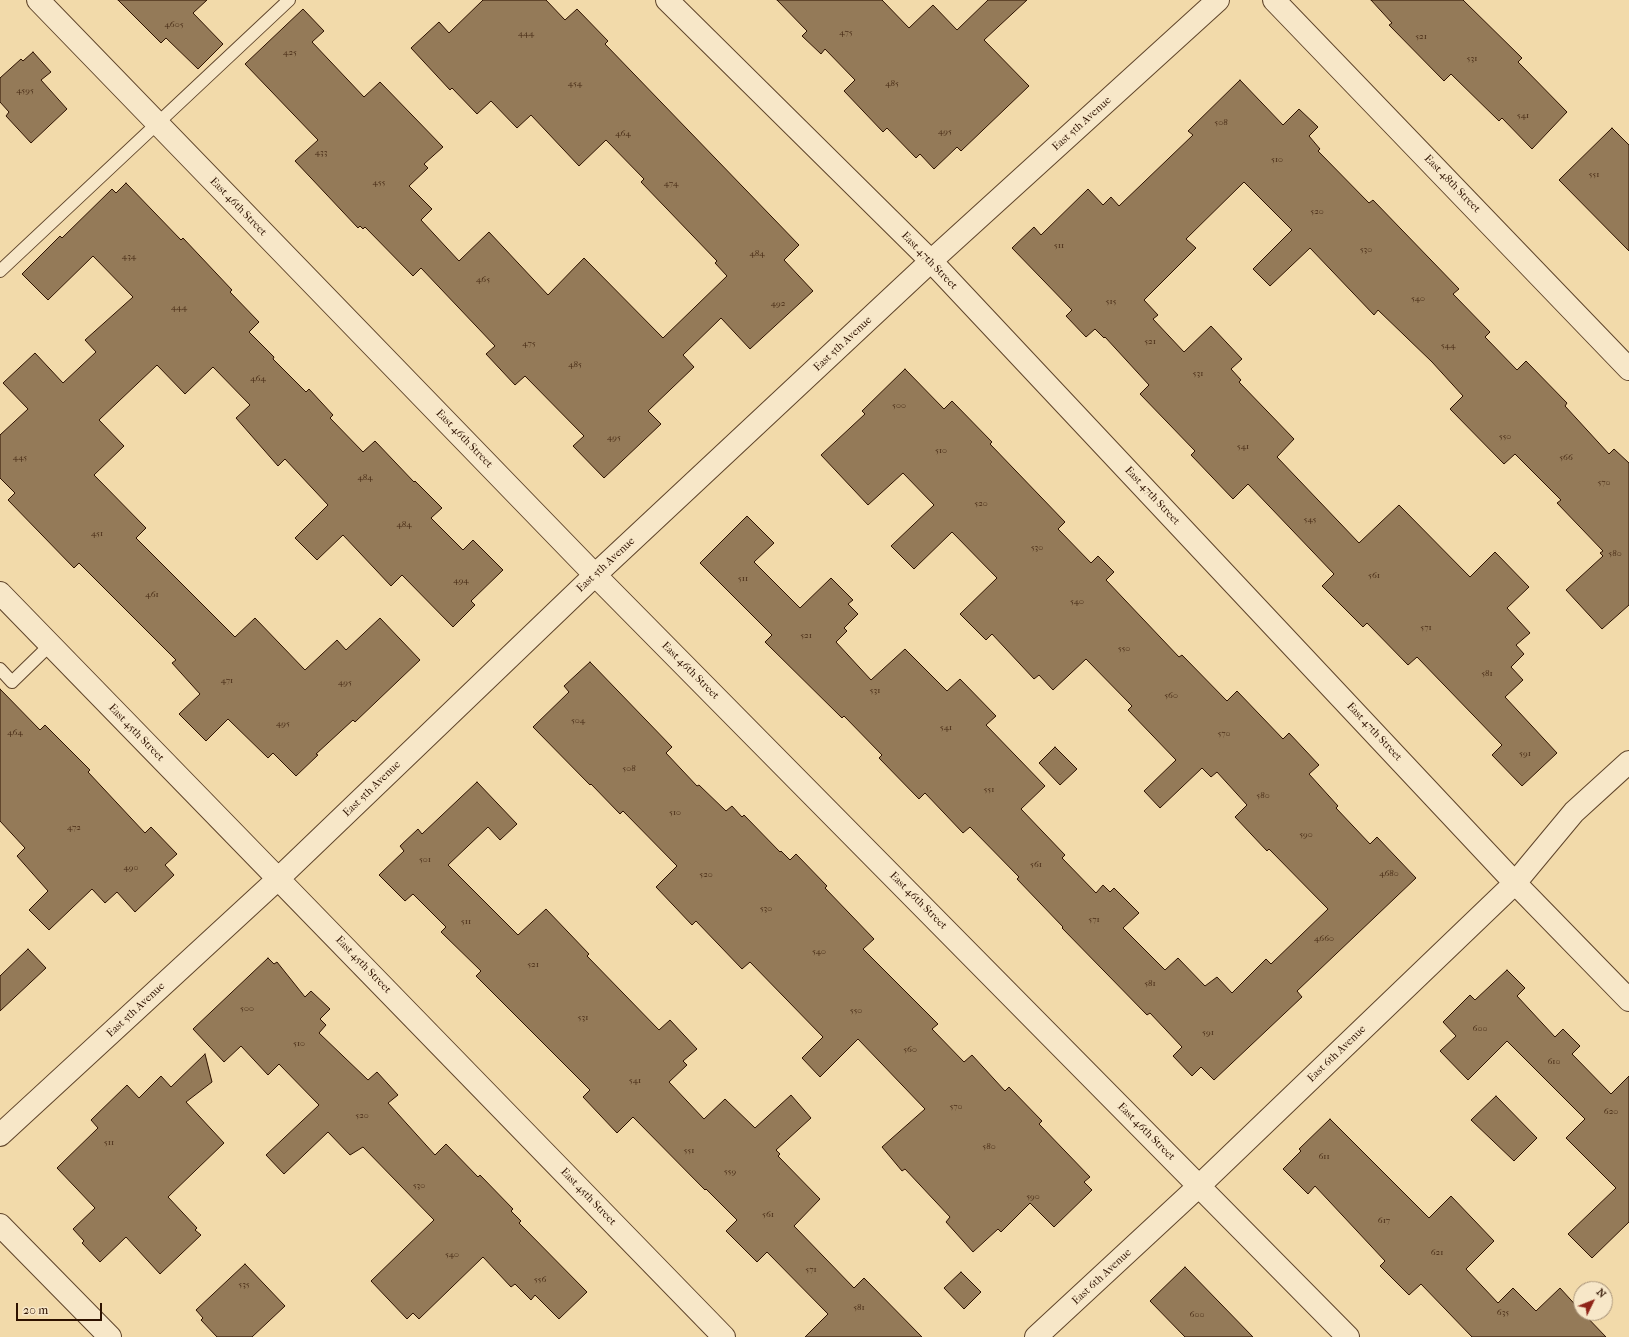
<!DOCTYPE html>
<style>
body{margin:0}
#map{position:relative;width:1629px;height:1337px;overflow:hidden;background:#f2daaa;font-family:"IM FELL French Canon",serif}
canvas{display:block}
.north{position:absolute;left:1573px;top:1281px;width:40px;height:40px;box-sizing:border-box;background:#f7e7c8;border:1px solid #a79278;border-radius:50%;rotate:47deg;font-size:11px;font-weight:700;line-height:16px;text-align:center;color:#2e1200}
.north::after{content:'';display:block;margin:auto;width:14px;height:18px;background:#8f2418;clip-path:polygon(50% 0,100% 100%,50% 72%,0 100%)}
.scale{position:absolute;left:16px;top:1303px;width:86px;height:18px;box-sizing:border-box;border:2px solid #2e1200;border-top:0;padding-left:5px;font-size:12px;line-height:14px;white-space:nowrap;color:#2e1200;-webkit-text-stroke:3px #f7e7c8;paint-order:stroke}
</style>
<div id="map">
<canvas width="1629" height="1337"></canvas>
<div class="north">N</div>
<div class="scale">20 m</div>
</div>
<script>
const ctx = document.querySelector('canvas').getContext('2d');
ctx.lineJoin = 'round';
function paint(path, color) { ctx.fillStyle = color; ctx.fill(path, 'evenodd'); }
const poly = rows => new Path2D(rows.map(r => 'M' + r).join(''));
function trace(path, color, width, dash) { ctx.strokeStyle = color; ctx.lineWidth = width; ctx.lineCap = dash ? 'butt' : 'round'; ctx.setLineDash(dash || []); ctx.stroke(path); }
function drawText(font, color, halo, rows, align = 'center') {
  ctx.font = font + ' "IM FELL French Canon",serif'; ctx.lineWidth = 3.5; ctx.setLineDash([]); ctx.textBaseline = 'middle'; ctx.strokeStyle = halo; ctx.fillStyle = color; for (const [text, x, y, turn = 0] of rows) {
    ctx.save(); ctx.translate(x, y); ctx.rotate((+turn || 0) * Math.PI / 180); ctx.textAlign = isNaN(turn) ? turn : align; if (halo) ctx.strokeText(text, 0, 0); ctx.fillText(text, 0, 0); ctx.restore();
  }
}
const building = poly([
 [118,0,207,0,193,13,223,44,198,69,166,38,161,43,118,0],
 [483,0,546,0,565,20,577,9,608,41,605,44,799,245,784,260,813,291,750,349,721,318,683,355,694,367,648,411,661,424,604,478,573,446,584,436,525,376,515,385,486,354,495,346,421,268,413,276,365,227,363,229,360,226,358,228,295,161,318,140,245,64,303,9,324,31,312,42,364,97,380,82,443,147,424,164,428,168,409,186,432,209,421,220,459,261,489,232,548,295,584,258,663,338,727,276,715,263,717,261,641,182,644,179,606,140,579,166,531,115,517,128,491,101,477,114,452,88,450,90,411,48,439,22,449,33,483,0],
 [777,0,882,0,909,28,933,5,957,30,988,0,1027,0,984,40,1029,86,961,151,957,147,934,169,920,154,916,158,887,128,883,132,844,91,855,80,825,49,821,54,802,36,807,31,777,0],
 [1371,0,1463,0,1522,58,1518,62,1567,112,1532,149,1502,118,1499,121,1451,74,1444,81,1389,25,1392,23,1371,0],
 [33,52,51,72,41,80,67,109,31,143,6,116,9,112,0,102,0,78,21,59,23,61,33,52],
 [1240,80,1283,125,1299,109,1318,127,1309,136,1320,149,1318,151,1369,203,1373,200,1459,289,1453,294,1490,332,1485,337,1517,370,1526,361,1567,403,1565,406,1609,454,1614,449,1629,463,1629,605,1602,629,1566,590,1603,556,1600,553,1603,551,1557,503,1561,500,1515,454,1504,464,1450,409,1463,396,1432,362,1378,310,1374,315,1310,248,1270,286,1253,269,1292,230,1244,182,1186,239,1196,248,1144,300,1158,315,1153,319,1184,352,1211,326,1242,359,1231,369,1241,380,1239,382,1294,439,1277,457,1359,543,1399,505,1470,577,1495,552,1529,587,1507,608,1530,633,1516,645,1524,654,1511,667,1523,680,1505,697,1557,753,1522,786,1492,755,1502,745,1417,657,1408,665,1367,623,1363,627,1322,586,1334,574,1248,484,1233,499,1191,455,1195,451,1140,394,1149,385,1105,337,1104,338,1095,329,1086,337,1066,316,1072,310,1012,248,1034,227,1041,235,1088,189,1103,205,1111,197,1119,206,1193,135,1188,131,1240,80],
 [1612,128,1629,145,1629,251,1559,180,1612,128],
 [126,183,181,240,183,238,232,290,230,292,259,322,249,332,274,357,273,359,306,392,309,389,333,415,330,418,363,452,375,441,414,482,415,481,442,508,431,518,463,550,473,540,503,570,471,601,475,605,453,627,402,575,391,586,343,535,317,560,295,538,328,505,285,459,278,466,236,418,250,405,213,367,185,394,157,365,99,420,124,446,94,475,146,528,136,538,235,637,255,618,305,670,337,640,346,650,380,618,420,660,355,722,353,720,316,754,318,755,296,776,273,753,268,758,228,719,206,741,179,714,200,694,172,663,176,660,79,563,74,568,8,500,15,493,0,478,0,435,28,409,3,383,35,353,63,383,96,352,85,340,133,297,93,256,48,300,22,274,60,236,62,238,112,189,116,193,126,183],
 [905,369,944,409,952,401,992,442,990,444,1065,522,1058,529,1091,563,1098,556,1114,572,1106,580,1179,657,1182,655,1227,701,1237,691,1283,739,1289,733,1319,765,1309,774,1338,806,1336,808,1370,844,1377,837,1416,878,1297,991,1302,997,1214,1080,1201,1067,1192,1076,1173,1056,1182,1047,1150,1013,1147,1015,1062,928,1063,927,1017,879,1019,877,970,827,963,833,925,793,919,799,879,758,882,755,844,716,842,718,765,642,772,635,700,563,747,516,774,543,754,562,800,608,831,578,853,600,848,604,858,614,844,628,847,631,836,642,871,680,905,649,947,691,960,679,996,716,986,725,1045,786,1021,809,1065,855,1062,858,1096,893,1103,885,1110,892,1114,888,1139,913,1123,928,1165,970,1178,958,1205,986,1217,977,1232,993,1266,959,1271,964,1328,909,1269,849,1267,851,1235,817,1247,805,1217,772,1211,777,1202,768,1160,808,1144,791,1176,760,1128,710,1132,706,1086,659,1053,690,1039,675,1034,679,992,634,986,640,960,614,997,578,952,532,914,569,891,546,934,505,903,473,868,505,821,455,865,414,862,411,905,369],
 [590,662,672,747,666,753,697,786,699,785,726,811,732,806,742,817,744,815,780,852,781,851,790,860,796,854,827,886,825,888,874,939,863,949,938,1024,932,1029,964,1062,972,1055,1005,1091,1009,1087,1042,1121,1039,1124,1090,1177,1084,1182,1092,1190,1054,1227,1030,1203,1001,1232,998,1229,973,1252,946,1222,950,1217,905,1169,902,1171,882,1147,925,1109,858,1039,820,1077,802,1058,823,1037,750,962,742,969,696,921,692,925,656,887,677,866,623,811,620,814,591,784,590,785,533,727,569,692,564,686,590,662],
 [0,689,40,730,45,725,90,770,88,772,145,833,151,827,177,854,165,865,174,875,135,912,117,892,105,903,92,889,49,930,29,910,48,891,17,856,25,848,0,821,0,689],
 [1055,747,1077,769,1060,785,1039,763,1055,747],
 [477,782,517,824,500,840,488,827,448,865,518,935,546,909,589,954,587,956,659,1030,670,1020,697,1049,683,1061,687,1065,669,1082,704,1119,725,1099,755,1128,791,1095,811,1118,776,1150,780,1154,778,1156,820,1199,794,1226,854,1288,864,1278,922,1337,805,1337,828,1314,767,1252,757,1262,726,1231,737,1220,706,1189,705,1190,633,1117,617,1133,583,1097,590,1090,476,976,481,971,441,932,446,927,413,894,405,901,379,875,404,851,400,846,418,829,422,834,477,782],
 [28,949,46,968,0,1011,0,976,28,949],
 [268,958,274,964,277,962,305,997,311,991,330,1009,320,1019,326,1025,319,1033,368,1080,377,1072,398,1095,388,1103,435,1155,446,1144,478,1177,480,1175,513,1209,511,1211,521,1221,519,1223,587,1292,559,1319,535,1295,531,1300,515,1284,511,1287,483,1257,419,1319,413,1313,407,1319,371,1281,434,1220,363,1147,350,1155,328,1132,284,1174,266,1155,319,1105,279,1064,268,1075,241,1046,224,1062,193,1029,268,958],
 [1507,970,1525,988,1517,996,1555,1037,1563,1029,1580,1046,1572,1054,1611,1094,1629,1076,1629,1222,1592,1258,1568,1234,1616,1188,1566,1138,1585,1119,1507,1041,1468,1080,1440,1051,1456,1036,1443,1022,1470,995,1475,1000,1507,970],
 [205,1054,212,1082,186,1102,224,1143,168,1197,197,1228,195,1230,201,1235,160,1274,126,1237,100,1262,82,1243,84,1241,73,1229,95,1208,57,1168,98,1128,91,1120,127,1085,139,1098,161,1076,171,1087,205,1054],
 [1496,1096,1537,1138,1514,1161,1471,1120,1496,1096],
 [1330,1119,1429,1218,1451,1196,1494,1241,1466,1269,1498,1303,1513,1288,1536,1311,1560,1288,1581,1311,1581,1313,1583,1313,1606,1337,1472,1337,1421,1284,1409,1295,1380,1266,1385,1261,1315,1186,1308,1194,1283,1169,1301,1151,1299,1149,1330,1119],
 [245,1264,285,1306,252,1337,217,1337,201,1320,203,1318,196,1310,245,1264],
 [1185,1267,1253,1337,1185,1337,1150,1301,1185,1267],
 [961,1272,981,1292,964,1309,944,1288,961,1272]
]);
paint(building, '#947a58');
trace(building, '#2e1200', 1);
const service = poly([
 [0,271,289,0],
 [0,669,12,682,50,645]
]);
const minor = poly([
 [38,0,595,575,1348,1337],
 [667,0,931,261,1515,883,1629,1000],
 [1274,0,1629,369],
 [0,593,724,1337],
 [0,1135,279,878,595,575,931,261,1218,0],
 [0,1225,110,1337],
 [1036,1337,1199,1186,1515,883,1574,812,1629,762]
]);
trace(service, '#5f442a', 14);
trace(minor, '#5f442a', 24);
trace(service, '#f7e7c8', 12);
trace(minor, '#f7e7c8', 22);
drawText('9px', '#482c16', null, [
 ["4605",174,25],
 ["475",846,33],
 ["444",526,34],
 ["521",1421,37],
 ["425",290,53],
 ["531",1472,59],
 ["454",575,84],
 ["485",892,84],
 ["4595",25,91],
 ["541",1523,116],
 ["508",1221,123],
 ["495",945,132],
 ["464",623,134],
 ["433",321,153],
 ["510",1277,160],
 ["551",1594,175],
 ["455",379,183],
 ["474",671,184],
 ["520",1317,212],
 ["511",1059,246],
 ["530",1366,250],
 ["484",757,254],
 ["434",129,257],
 ["465",483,280],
 ["540",1418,299],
 ["515",1111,302],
 ["492",778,304],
 ["444",179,308],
 ["521",1150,342],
 ["475",529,344],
 ["544",1448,346],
 ["485",575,365],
 ["531",1198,374],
 ["464",258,379],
 ["500",899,406],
 ["550",1505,437],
 ["495",614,438],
 ["541",1243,447],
 ["510",941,451],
 ["445",20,458],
 ["566",1566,458],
 ["484",365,478],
 ["570",1604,483],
 ["520",981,504],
 ["545",1310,520],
 ["484",404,525],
 ["451",97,534],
 ["530",1037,548],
 ["580",1615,554],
 ["561",1374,576],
 ["511",743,579],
 ["494",461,581],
 ["461",152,595],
 ["540",1077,602],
 ["571",1426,628],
 ["521",806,636],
 ["550",1124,649],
 ["581",1487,674],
 ["471",227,681],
 ["495",345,683],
 ["531",875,691],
 ["560",1171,696],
 ["504",578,721],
 ["495",283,724],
 ["541",946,728],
 ["464",15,733],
 ["570",1224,734],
 ["591",1525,754],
 ["508",629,769],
 ["551",989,790],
 ["580",1263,796],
 ["510",675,813],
 ["472",74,828],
 ["590",1306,835],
 ["501",425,860],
 ["561",1036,865],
 ["490",131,868],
 ["4680",1389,874],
 ["520",706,875],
 ["530",766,909],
 ["571",1094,920],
 ["511",466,922],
 ["4660",1324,939],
 ["540",819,952],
 ["521",533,965],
 ["581",1150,984],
 ["500",247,1009],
 ["550",856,1011],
 ["531",583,1018],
 ["600",1480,1029],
 ["591",1208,1033],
 ["510",299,1044],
 ["560",910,1050],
 ["610",1554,1062],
 ["541",635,1081],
 ["570",956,1107],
 ["620",1611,1112],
 ["520",362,1116],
 ["511",109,1143],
 ["580",989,1147],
 ["551",689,1151],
 ["611",1324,1157],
 ["559",730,1172],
 ["530",419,1186],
 ["590",1033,1197],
 ["561",768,1215],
 ["617",1384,1221],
 ["621",1437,1253],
 ["540",452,1255],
 ["571",811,1270],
 ["556",540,1280],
 ["535",244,1285],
 ["581",859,1308],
 ["635",1503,1313],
 ["600",1197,1315]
]);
drawText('11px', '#2e1200', '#f7e7c8', [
 ["East 5th Avenue",1082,124,-42],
 ["East 48th Street",1452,184,46],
 ["East 46th Street",238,207,46],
 ["East 47th Street",929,261,46],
 ["East 5th Avenue",843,344,-43],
 ["East 46th Street",464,439,46],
 ["East 47th Street",1152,496,47],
 ["East 5th Avenue",606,565,-43],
 ["East 46th Street",690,671,45],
 ["East 47th Street",1374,732,47],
 ["East 45th Street",136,733,46],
 ["East 5th Avenue",372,789,-44],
 ["East 46th Street",918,901,45],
 ["East 45th Street",363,965,46],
 ["East 5th Avenue",136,1010,-43],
 ["East 6th Avenue",1337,1054,-44],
 ["East 46th Street",1146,1132,45],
 ["East 45th Street",588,1197,46],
 ["East 6th Avenue",1102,1277,-43]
]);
</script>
